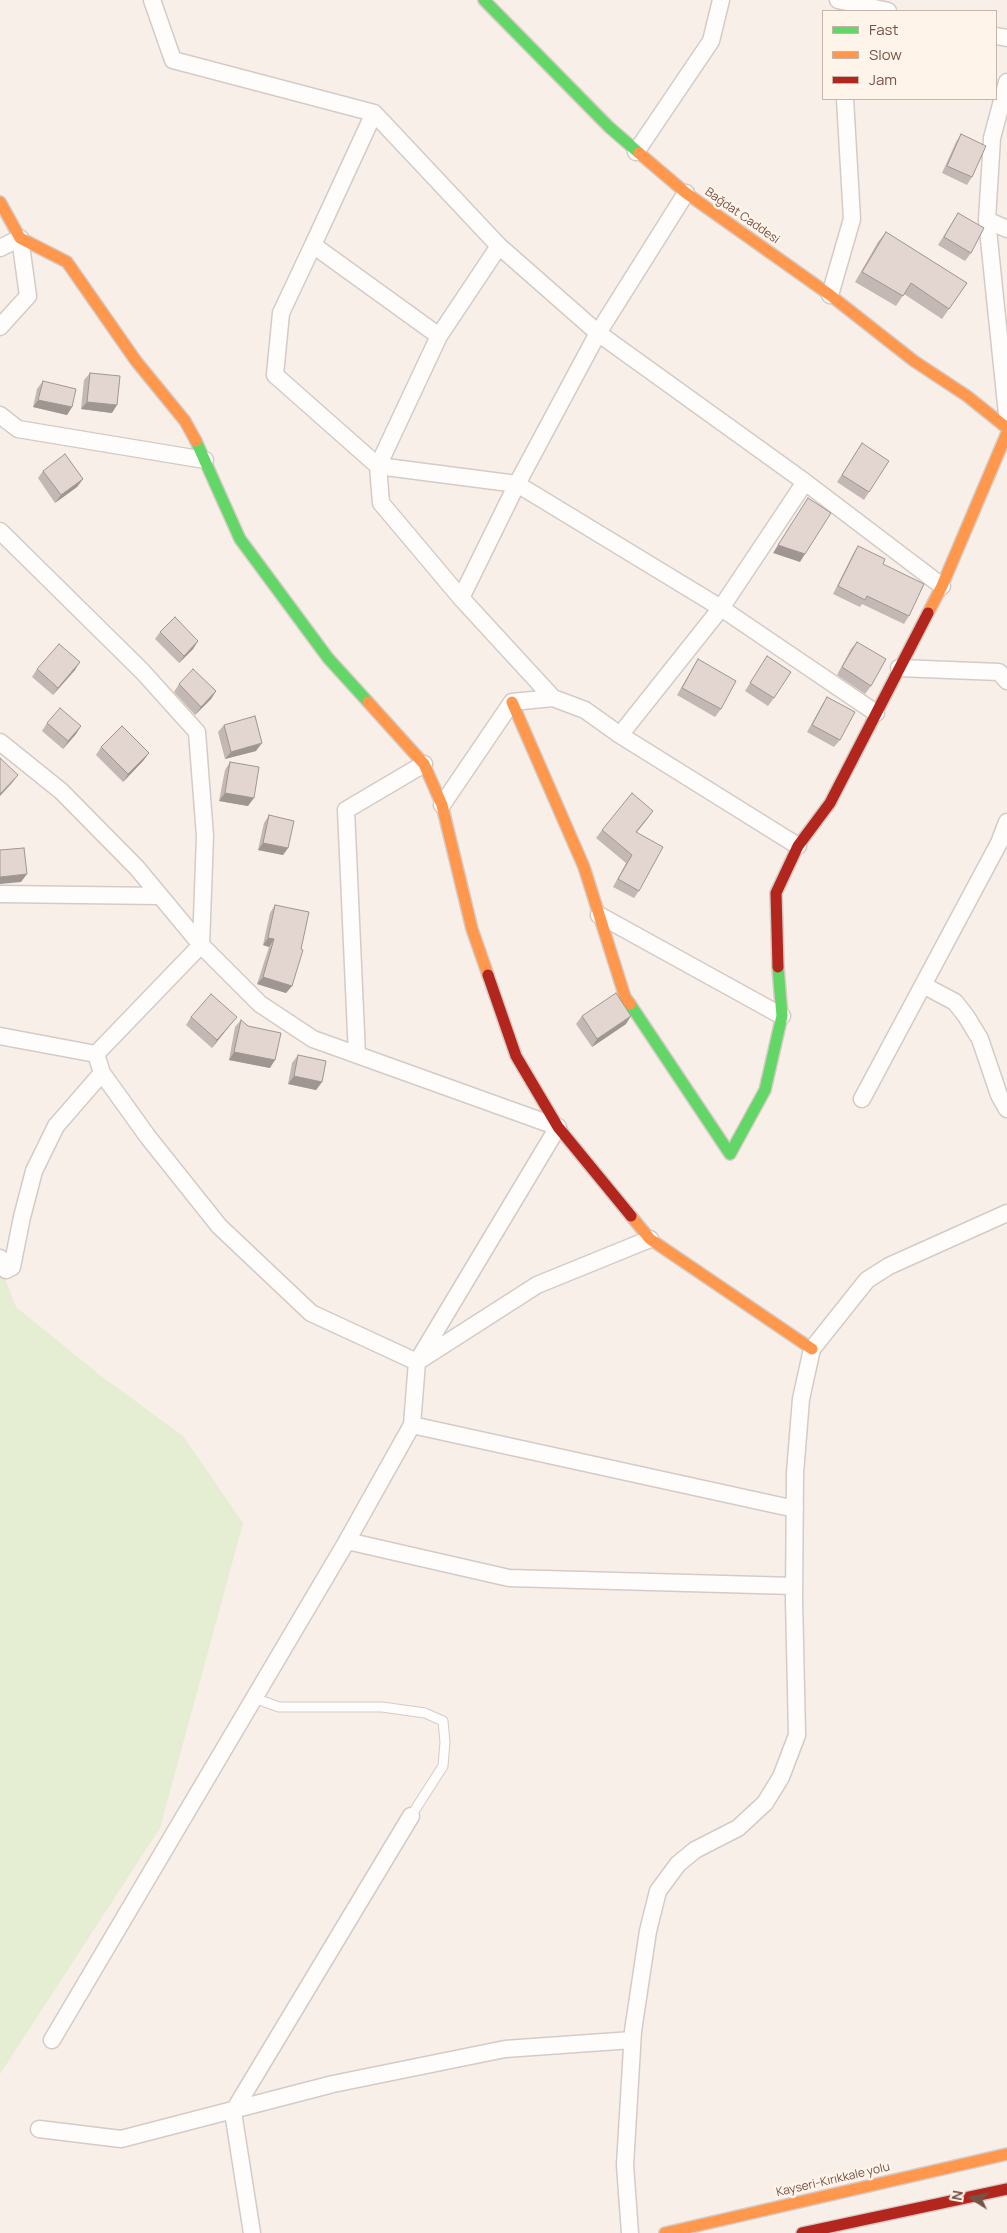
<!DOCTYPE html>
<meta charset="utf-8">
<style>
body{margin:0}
#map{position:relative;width:1007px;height:2233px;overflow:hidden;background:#f7efe8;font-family:Manrope,sans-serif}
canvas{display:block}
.legend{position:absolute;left:822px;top:10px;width:175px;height:90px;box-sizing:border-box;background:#fff4e9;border:1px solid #c8b4a9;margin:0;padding:6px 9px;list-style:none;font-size:15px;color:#755348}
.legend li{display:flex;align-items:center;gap:10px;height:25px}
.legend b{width:25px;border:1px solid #c8b4a9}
.north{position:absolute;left:947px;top:2173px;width:50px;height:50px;-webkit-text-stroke:4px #fff4e9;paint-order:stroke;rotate:280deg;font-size:14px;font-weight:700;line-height:20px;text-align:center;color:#755348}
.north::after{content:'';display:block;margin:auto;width:18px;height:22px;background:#755348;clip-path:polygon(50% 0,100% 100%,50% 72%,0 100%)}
</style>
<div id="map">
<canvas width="1007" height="2233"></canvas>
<ul class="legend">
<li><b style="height:6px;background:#63d668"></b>Fast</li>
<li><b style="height:6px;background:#ff974d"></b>Slow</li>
<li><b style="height:6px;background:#b3261e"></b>Jam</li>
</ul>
<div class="north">N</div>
</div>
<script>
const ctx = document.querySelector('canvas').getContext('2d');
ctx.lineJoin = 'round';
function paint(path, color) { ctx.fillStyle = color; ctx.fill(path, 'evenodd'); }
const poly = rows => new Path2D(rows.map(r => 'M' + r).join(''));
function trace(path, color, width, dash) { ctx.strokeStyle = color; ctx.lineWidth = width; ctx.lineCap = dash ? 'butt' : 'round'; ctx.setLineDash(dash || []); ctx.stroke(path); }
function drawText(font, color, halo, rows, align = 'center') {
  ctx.font = font + ' Manrope,sans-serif'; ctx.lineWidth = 5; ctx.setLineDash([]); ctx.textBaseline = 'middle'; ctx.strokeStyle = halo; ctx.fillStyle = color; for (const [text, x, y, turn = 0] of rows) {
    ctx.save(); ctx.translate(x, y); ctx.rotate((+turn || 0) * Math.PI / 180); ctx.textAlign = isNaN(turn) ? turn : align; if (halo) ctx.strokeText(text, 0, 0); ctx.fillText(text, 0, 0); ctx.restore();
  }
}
paint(poly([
 [0,1266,16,1307,101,1376,183,1436,243,1523,160,1828,0,2074]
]), '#e5edd3');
const lane = poly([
 [254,1698,279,1707,382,1707,425,1713,443,1721,445,1742,443,1766,411,1816]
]);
const street = poly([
 [152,0,173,60,374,113,499,246,598,333,805,482,942,586],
 [838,0,888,11],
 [996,36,1007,38],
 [1007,82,992,138,987,220,1007,414],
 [374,113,313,245,439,336],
 [636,152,711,41,721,0],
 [987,220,1007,229],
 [313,245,281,313,275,375,378,466,381,503,461,598,553,698],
 [499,246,439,336,378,466,517,484,721,608,805,482],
 [0,248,20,238,28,296,0,327],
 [830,295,852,219,845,99],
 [0,415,18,429,205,460],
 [0,531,142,671,197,732,205,836,201,945,96,1054],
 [461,598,517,484,598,333,686,193],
 [899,668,999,672,1007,681],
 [620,735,721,608,876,713],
 [0,742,61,791,137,868,201,945,260,1004,313,1039,558,1127,417,1362,311,1313,219,1226,148,1137,102,1073,96,1054],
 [442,805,512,702,553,698,585,710,620,735,798,846],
 [0,894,160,896],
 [599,915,782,1016],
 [923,985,955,1002,966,1016,980,1039,999,1095,1007,1109],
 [0,1036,96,1054],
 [357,1055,346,810,424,764],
 [862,1099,999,843,1007,822],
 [0,1258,6,1270,12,1267,22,1217,34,1171,56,1126,102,1073],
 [412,1425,795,1509],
 [347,1541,509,1578,794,1586],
 [52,2040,347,1541,412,1425,417,1362,537,1285,650,1239],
 [39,2129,121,2139,333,2084,505,2049,632,2040],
 [252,2233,233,2112,411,1816],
 [630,2233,625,2165,633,2031,648,1931,658,1891,678,1864,695,1850,738,1828,765,1803,781,1777,797,1735,794,1600,795,1473,801,1399,812,1349,867,1280,889,1266,1007,1213]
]);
const fast = poly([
 [484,0,609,127,639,153],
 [196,441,240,539,328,658,368,702],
 [630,1004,730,1154,765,1090,782,1016,778,967]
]);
const slow = poly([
 [639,153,686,193,830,295,914,361,967,396,1007,428],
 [0,202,20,238,67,262,136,361,185,421,196,441],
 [928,613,942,586,1007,433],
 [368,702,424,764,442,805,472,929,488,975],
 [512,702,584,867,625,997,630,1004],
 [631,1216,650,1239,812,1349],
 [665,2233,1007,2154]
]);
const jam = poly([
 [778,967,776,893,798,846,830,803,928,613],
 [488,975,516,1056,558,1127,631,1216],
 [802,2233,1007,2189]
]);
trace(lane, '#d5cbc6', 11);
trace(street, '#d5cbc6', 19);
trace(fast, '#d6cac5', 14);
trace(slow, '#d6cac5', 14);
trace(jam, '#d6cac5', 14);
trace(lane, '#fefdfc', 9);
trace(street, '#fefdfc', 16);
trace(fast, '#63d668', 11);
trace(slow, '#ff974d', 11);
trace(jam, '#b3261e', 11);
paint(poly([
 [961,134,972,177,967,185,942,173,956,142],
 [958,213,971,253,965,261,938,245],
 [886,232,967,283,942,319,904,294,896,306,855,282,878,242],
 [90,373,112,413,81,409,84,380],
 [43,381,72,407,67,415,33,407,37,389],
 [862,443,869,492,864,500,837,482],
 [43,471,83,479,77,487,55,503,38,478],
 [858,546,883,564,909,616,904,624,862,604,860,607,833,594,853,554],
 [160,632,198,641,193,649,179,663,155,639],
 [857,642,871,686,865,694,837,675,851,649],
 [698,659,721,709,715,717,677,695,693,667],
 [762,664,774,698,768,706,745,691],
 [37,669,75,670,53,695,32,677],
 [179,684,216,691,211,699,195,715,174,692],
 [827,697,840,740,834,747,807,732,822,705],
 [47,723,81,726,76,734,63,749,42,731],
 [224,725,256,751,225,759,218,732],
 [101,747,149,753,143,761,123,782,96,755],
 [230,762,248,806,219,801,225,770],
 [269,815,288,848,283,855,258,850,264,823],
 [648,818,637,832,639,891,634,898,613,887,626,863,596,838,602,830],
 [275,905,301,949,292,986,286,993,257,984,269,947,263,945,270,913],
 [582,1016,626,1024,592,1047,576,1024],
 [191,1017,237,1017,231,1024,212,1048,186,1025],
 [241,1020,270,1068,229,1060,235,1027],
 [298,1055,322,1082,316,1090,288,1084,292,1063]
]), '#c3b8b3');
paint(poly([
 [38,400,72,407,67,415,33,407],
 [87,402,117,405,112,413,81,409],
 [83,479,77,487,55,503,61,495],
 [778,545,805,554,800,562,773,553],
 [198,641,193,649,179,663,184,656],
 [80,662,75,670,53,695,58,688],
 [216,691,211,699,195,715,201,707],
 [81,726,76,734,63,749,68,741],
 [262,743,256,751,225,759,231,752],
 [149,753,143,761,123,782,128,774],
 [18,775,12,783,0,796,0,794],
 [225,793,254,798,248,806,219,801],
 [653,811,648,818,631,839,636,832],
 [263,843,288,848,283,855,258,850],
 [27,874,21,882,0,884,0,877],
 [268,938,274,939,269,947,263,945],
 [263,977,292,986,286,993,257,984],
 [631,1016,626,1024,592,1047,597,1039],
 [237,1017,231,1024,212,1048,217,1040],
 [234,1052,275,1060,270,1068,229,1060],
 [294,1076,322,1082,316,1090,288,1084]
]), '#9f9692');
const building = poly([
 [961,134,986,146,972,177,947,166,961,134],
 [958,213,984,228,971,253,944,237,958,213],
 [886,232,967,283,949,309,911,283,903,296,862,272,886,232],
 [90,373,120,376,117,405,87,402,90,373],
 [43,381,76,389,72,407,38,400,43,381],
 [862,443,889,461,869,492,842,475,862,443],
 [65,454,83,479,61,495,43,471,65,454],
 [808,498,831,513,805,554,778,545,808,498],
 [858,546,885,559,883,564,924,584,909,616,867,596,865,600,838,586,858,546],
 [175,617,198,641,184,656,160,632,175,617],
 [857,642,886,659,871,686,842,667,857,642],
 [59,644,80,662,58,688,37,669,59,644],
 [767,656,791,672,774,698,750,683,767,656],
 [698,659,736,681,721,709,682,688,698,659],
 [193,669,216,691,201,707,179,684,193,669],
 [827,697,855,712,840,740,812,725,827,697],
 [60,708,81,726,68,741,47,723,60,708],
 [255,716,262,743,231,752,224,725,255,716],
 [122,726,149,753,128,774,101,747,122,726],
 [0,758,18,775,0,794,0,758],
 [230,762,259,767,254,798,225,793,230,762],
 [632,793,653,811,636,832,663,847,639,891,618,879,632,855,602,830,632,793],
 [269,815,294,821,288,848,263,843,269,815],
 [24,848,27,874,0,877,0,850,24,848],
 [275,905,309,912,301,949,303,950,292,986,263,977,274,939,268,938,275,905],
 [616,993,631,1016,597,1039,582,1016,616,993],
 [211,994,237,1017,217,1040,191,1017,211,994],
 [241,1020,248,1026,281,1033,275,1060,234,1052,241,1020],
 [298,1055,326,1061,322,1082,294,1076,298,1055]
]);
paint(building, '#e3d6d0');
trace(building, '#9f9692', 1);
drawText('12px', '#755348', '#fff4e9', [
 ["Bağdat Caddesi",742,216,35],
 ["Kayseri-Kırıkkale yolu",833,2180,-13]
]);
</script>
